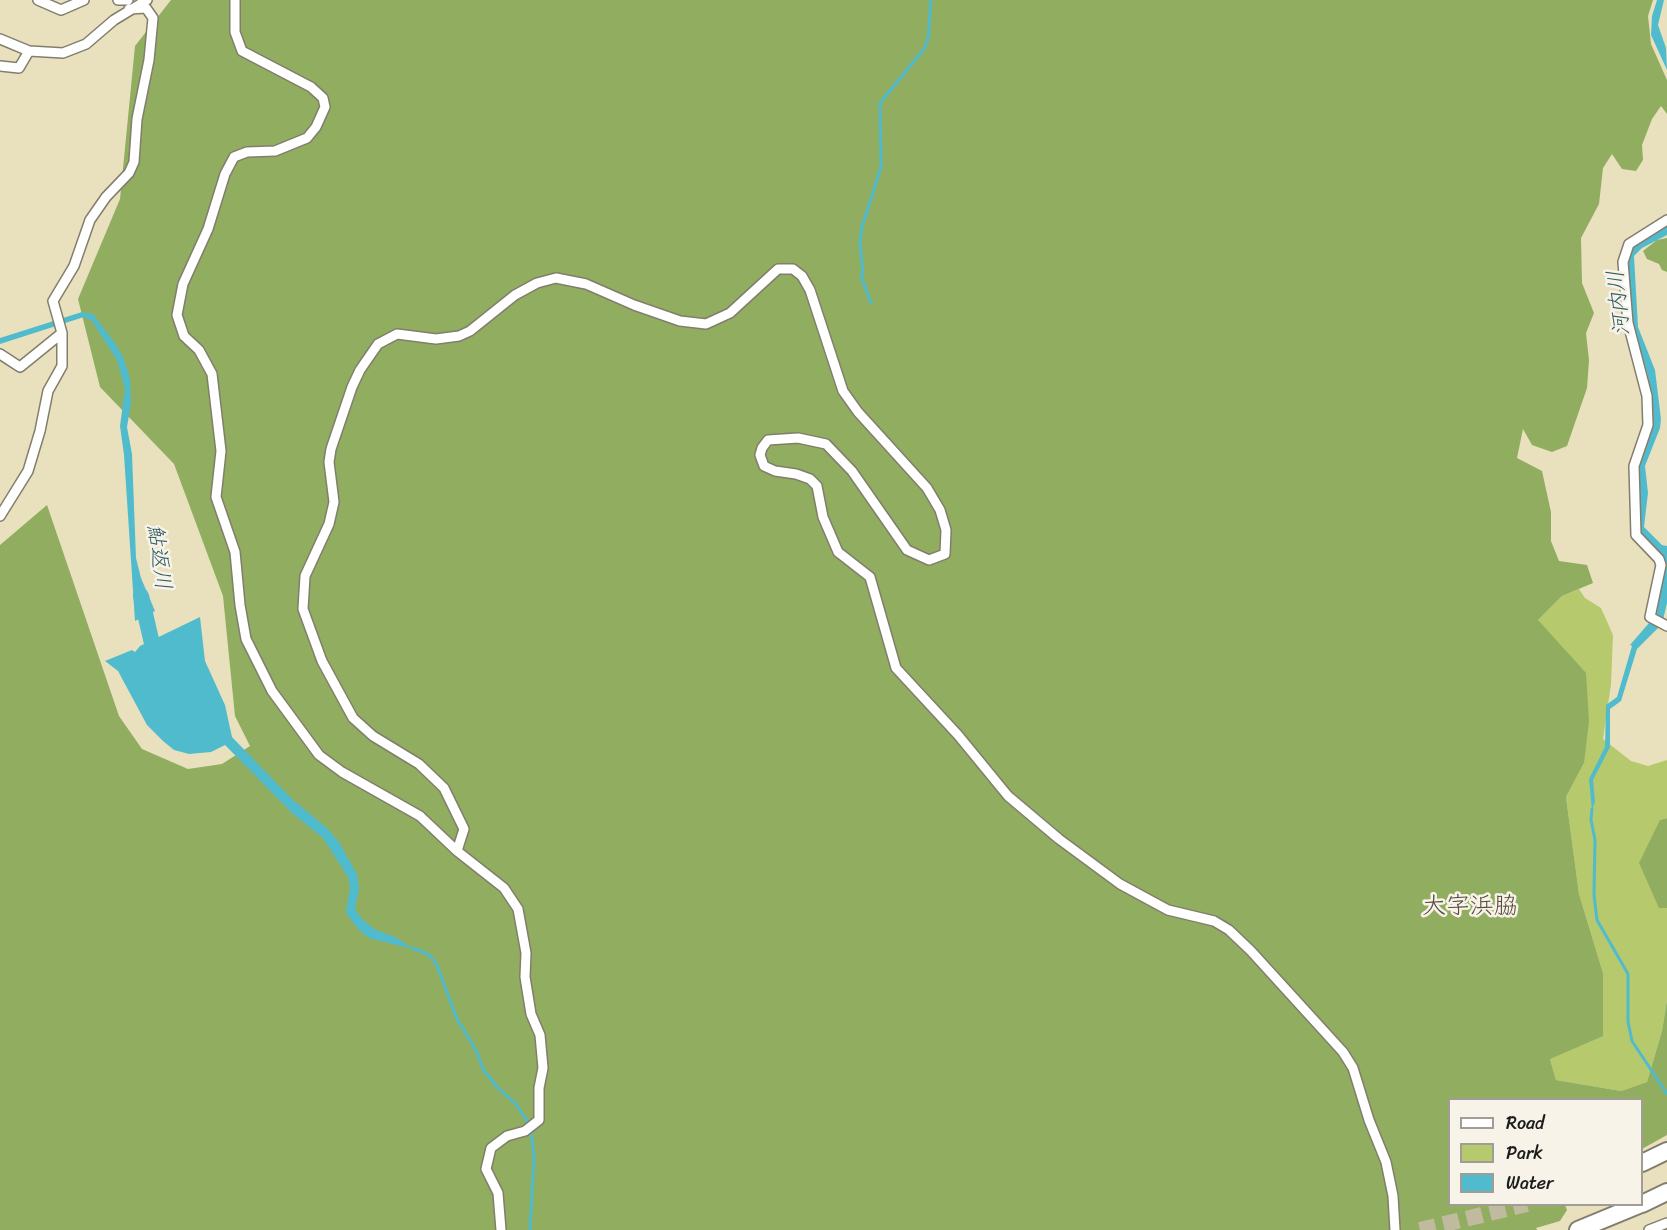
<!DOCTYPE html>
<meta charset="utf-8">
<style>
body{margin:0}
#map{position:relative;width:1667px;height:1230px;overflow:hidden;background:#e9e1be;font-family:Sriracha,sans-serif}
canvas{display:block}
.legend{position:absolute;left:1448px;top:1098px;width:195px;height:108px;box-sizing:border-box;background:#f7f3e8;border:2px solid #9f9d96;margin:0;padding:8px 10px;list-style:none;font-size:18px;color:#1c1c1c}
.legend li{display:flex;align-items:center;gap:12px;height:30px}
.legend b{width:30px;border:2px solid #9f9d96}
</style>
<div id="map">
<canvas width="1667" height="1230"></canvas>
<ul class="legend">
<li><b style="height:8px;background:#fff"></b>Road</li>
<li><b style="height:16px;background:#b6c96d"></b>Park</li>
<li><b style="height:16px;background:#51bbce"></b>Water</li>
</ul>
</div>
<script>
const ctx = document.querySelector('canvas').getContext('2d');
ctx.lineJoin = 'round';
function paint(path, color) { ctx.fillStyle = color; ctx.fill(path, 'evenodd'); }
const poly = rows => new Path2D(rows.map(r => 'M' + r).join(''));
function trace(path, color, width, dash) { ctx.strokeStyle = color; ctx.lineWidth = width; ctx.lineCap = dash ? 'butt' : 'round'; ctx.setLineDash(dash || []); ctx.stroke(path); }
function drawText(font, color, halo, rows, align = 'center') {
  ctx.font = font + ' Sriracha,"Klee One",sans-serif'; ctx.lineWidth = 5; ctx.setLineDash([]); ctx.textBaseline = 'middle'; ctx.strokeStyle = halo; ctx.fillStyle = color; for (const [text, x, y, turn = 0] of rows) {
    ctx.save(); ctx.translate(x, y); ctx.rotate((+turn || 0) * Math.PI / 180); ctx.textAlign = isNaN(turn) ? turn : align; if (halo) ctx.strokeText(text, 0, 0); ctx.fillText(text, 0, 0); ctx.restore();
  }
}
paint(poly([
 [1579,589,1585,598,1601,608,1613,635,1611,684,1603,739,1631,761,1648,766,1667,760,1667,818,1660,820,1659,908,1667,908,1667,1000,1662,1031,1647,1082,1621,1091,1556,1080,1550,1059,1603,973,1579,894,1566,797,1584,763,1538,620,1562,596]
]), '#b6c96d');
paint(poly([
 [171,0,1653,0,1648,16,1651,44,1667,80,1667,114,1661,106,1652,119,1642,145,1643,160,1636,171,1622,169,1612,154,1603,168,1599,204,1581,238,1582,283,1594,313,1586,333,1589,360,1587,388,1567,446,1552,452,1532,445,1523,429,1517,458,1542,471,1551,512,1551,541,1559,561,1587,565,1593,583,1562,596,1538,620,1586,673,1589,721,1584,763,1566,797,1579,894,1603,973,1603,1036,1550,1059,1556,1080,1621,1091,1647,1082,1662,1031,1667,1000,1667,1135,1642,1149,1642,1100,1450,1100,1450,1204,1565,1205,1567,1210,1560,1221,1536,1228,1537,1230,0,1230,0,545,47,505,119,716,142,749,188,769,222,764,250,746,235,716,223,596,174,464,100,387,78,299,120,199,135,46],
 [1667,238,1667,272,1662,270,1659,264,1647,259,1643,251,1657,240],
 [1667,818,1667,908,1659,908,1639,863,1660,820]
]), '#90ad60');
paint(poly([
 [1657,0,1664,0,1658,25,1666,48,1667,70,1651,35,1652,16],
 [1667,226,1667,235,1642,248,1634,256,1638,327,1655,370,1661,419,1660,428,1645,466,1648,493,1644,527,1662,545,1667,546,1667,603,1663,620,1658,628,1637,649,1621,701,1610,709,1610,747,1593,780,1595,802,1592,810,1589,779,1605,747,1606,705,1617,697,1632,646,1630,645,1655,616,1662,581,1663,558,1640,533,1639,466,1652,428,1651,405,1648,376,1631,317,1627,259,1632,247],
 [82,312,93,314,114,342,123,357,130,378,131,404,127,427,132,454,136,558,141,578,155,611,135,621,124,455,120,426,125,389,117,360,92,321,84,317,0,344,0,338],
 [200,617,205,661,225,705,232,737,292,799,327,828,339,842,357,874,359,888,355,909,361,918,374,929,397,938,413,949,369,938,359,930,346,913,350,887,348,877,323,838,293,814,225,745,211,752,189,754,174,750,163,741,147,725,118,671,105,661,132,650,135,652,140,646]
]), '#51bbce');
trace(poly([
 [871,303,861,276,863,272,860,244,862,227,881,167,880,103,924,49,928,39,931,0],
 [1592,809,1591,820,1595,840,1594,895,1597,920,1628,974,1628,1022,1632,1041,1667,1094],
 [412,948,428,954,436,963,457,1019,476,1050,483,1069,497,1087,516,1104,529,1124],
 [530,1230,534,1158,531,1130]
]), '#51bbce', 3);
trace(poly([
 [141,596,156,661]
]), '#51bbce', 16);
trace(poly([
 [1420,1230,1527,1204]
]), '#c0ba9e', 16, [16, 8]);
const minor = poly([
 [38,0,61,10,84,0],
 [118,0,128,0],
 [235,0,235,32,242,51,311,87,323,98,325,107,316,127,307,138,275,151,247,152,234,157,225,174,208,229,183,284,177,315,184,336,199,350,212,374,221,451,216,497,235,552,240,605,246,639,272,691,319,755,342,772,420,816,457,851,464,829,444,788,419,764,373,736,353,718,322,661,303,609,305,576,329,524,334,502,329,462,331,449,352,387,360,370,378,344,397,334,436,339,459,336,470,331,515,295,537,283,556,278,586,284,634,305,680,321,706,324,730,313,778,269,793,269,802,276,810,290,843,391,858,412,927,488,940,510,946,530,945,554,929,560,907,550,852,471,826,444,798,438,768,440,762,448,760,455,764,466,775,471,796,474,810,479,817,486,823,517,838,552,870,577,896,668,958,735,1008,796,1059,839,1120,884,1168,910,1214,921,1229,930,1251,951,1343,1052,1353,1068,1369,1120,1386,1162,1393,1196,1395,1230],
 [0,39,29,51,63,53,86,44,114,20,147,0],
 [0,66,19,68,29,51],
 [1667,220,1629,244,1623,262,1628,323,1647,396,1648,425,1634,466,1636,535,1659,559,1661,565,1650,617,1667,626],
 [0,354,20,367,62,333,53,301,74,266,90,220,106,197,129,173,134,162,137,119,149,60,153,18,146,8,129,9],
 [0,516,28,471,40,431,48,391,62,366,62,333],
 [457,851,504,888,518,909,526,953,525,977,531,1014,540,1035,543,1068,539,1088,539,1120,525,1131,507,1136,491,1148,486,1169,498,1193,501,1230],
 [1649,1230,1667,1223]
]);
const motorway = poly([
 [1642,1163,1667,1151],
 [1642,1204,1667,1192],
 [1578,1230,1641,1204]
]);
trace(minor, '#827e6d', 12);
trace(motorway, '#827e6d', 20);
trace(minor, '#fff', 9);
trace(motorway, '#fff', 16);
drawText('italic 22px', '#315c63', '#f7f3e8', [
 ["河内川",1620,303,-96],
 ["鮎返川",158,557,82]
]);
drawText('24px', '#584b3d', '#f7f3e8', [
 ["大字浜脇",1470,907]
]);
</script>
